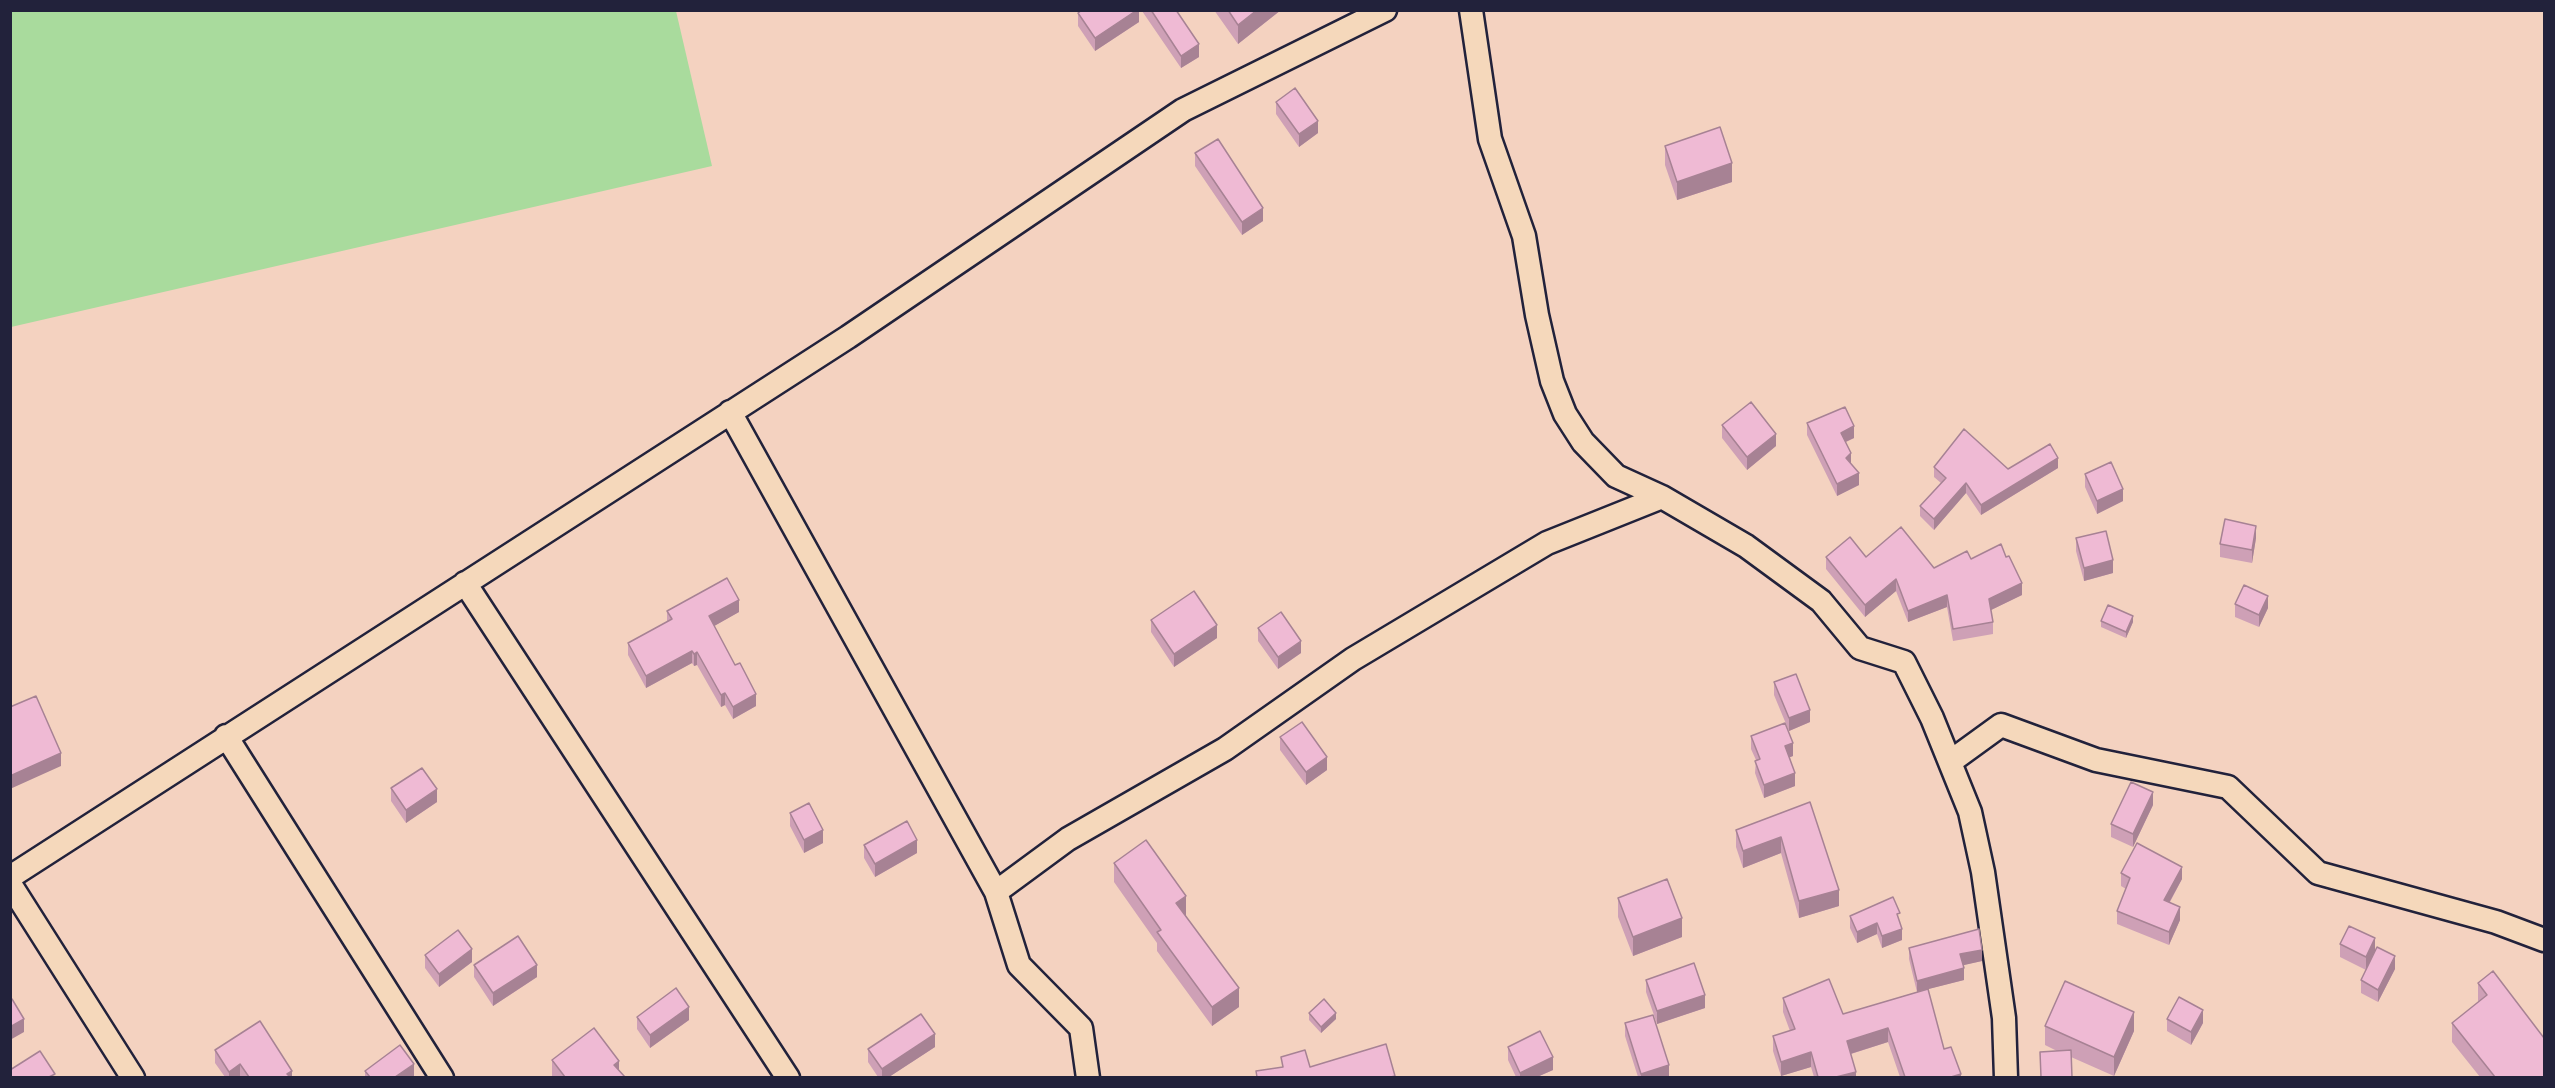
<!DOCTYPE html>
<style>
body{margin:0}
#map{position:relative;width:2555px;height:1088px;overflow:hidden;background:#f4d2c0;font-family:"Architects Daughter",sans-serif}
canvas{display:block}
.frame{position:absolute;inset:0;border:12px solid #22223b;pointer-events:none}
</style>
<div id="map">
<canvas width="2555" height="1088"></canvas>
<div class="frame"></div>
</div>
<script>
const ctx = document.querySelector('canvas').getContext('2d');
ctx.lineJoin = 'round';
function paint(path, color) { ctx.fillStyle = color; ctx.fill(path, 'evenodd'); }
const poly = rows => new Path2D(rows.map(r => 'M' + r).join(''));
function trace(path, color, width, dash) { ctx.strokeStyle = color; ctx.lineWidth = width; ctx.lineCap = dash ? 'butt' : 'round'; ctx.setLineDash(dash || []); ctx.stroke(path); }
paint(poly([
 [10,11,676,11,712,166,11,327]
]), '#a9db9d');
const minor = poly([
 [1471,10,1490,139,1524,236,1537,315,1552,381,1565,414,1583,442,1616,476,1662,497,1746,546,1821,601,1860,648,1904,662,1932,718,1970,812,1983,872,2004,1018,2006,1078],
 [730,412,996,892],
 [465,583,788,1078],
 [226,736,442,1078],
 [1950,762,2001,725,2096,760,2228,787,2318,873,2496,922,2544,940],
 [10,877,848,337,1183,110,1385,10],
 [10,884,133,1078],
 [1088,1078,1081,1028,1019,965,996,892,1068,839,1225,749,1353,659,1547,543,1662,497]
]);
trace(minor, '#22223b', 27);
trace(minor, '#f5d8bb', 22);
paint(poly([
 [1139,10,1139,22,1095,51,1078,26,1078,13],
 [1176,10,1199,57,1181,68,1142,11],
 [1214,10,1281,10,1238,44],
 [1276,102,1318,133,1299,147,1276,114],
 [1665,146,1732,182,1677,200,1665,165],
 [1195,153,1263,221,1242,235,1195,166],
 [1807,423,1854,438,1846,442,1851,464,1859,485,1837,496,1807,435],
 [1722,425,1776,446,1747,470,1722,438],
 [1934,467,2008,469,2058,468,1981,515,1966,493,1934,530,1920,516,1920,506,1941,483,1934,477],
 [2085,474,2123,501,2097,514,2085,487],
 [2076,538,2113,573,2084,581,2076,551],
 [2256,538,2252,563,2220,557,2220,544],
 [1826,557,1866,557,1934,568,1971,559,2006,557,2022,595,1991,610,1993,622,1993,634,1953,641,1947,607,1908,622,1896,591,1865,617,1826,569],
 [2235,604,2268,608,2259,627,2235,617],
 [667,611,739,612,714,626,756,706,733,719,725,705,721,707,697,665,694,666,692,663,646,688,628,655,628,643,667,622],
 [1151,620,1217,638,1174,667,1151,632],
 [2101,621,2133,622,2126,638,2101,627],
 [1258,628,1301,653,1278,669,1258,641],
 [1774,682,1810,722,1789,731,1774,695],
 [1751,736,1793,756,1790,757,1795,786,1764,798,1755,773,1756,760,1751,749],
 [1280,737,1327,770,1306,785,1280,750],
 [391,788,437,802,406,823,391,801],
 [1810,802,1839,906,1799,918,1781,853,1743,868,1736,847,1736,830],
 [2153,805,2133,847,2111,837,2111,824],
 [790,813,823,843,804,853,790,826],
 [864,845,917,853,875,877,864,858],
 [1114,863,1186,915,1185,916,1239,1007,1212,1026,1157,951,1157,943,1114,882],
 [2121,873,2182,879,2170,902,2180,920,2169,945,2117,924,2117,911,2126,889,2121,886],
 [1618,898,1682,937,1633,956,1618,917],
 [1850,916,1900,922,1902,940,1882,948,1877,934,1857,943,1850,928],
 [2340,944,2375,951,2395,969,2378,1002,2361,993,2361,980,2366,970,2340,957],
 [1909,948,1982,961,1963,965,1964,980,1928,989,1944,1049,1961,1077,1900,1077,1888,1042,1851,1054,1856,1077,1814,1077,1811,1067,1781,1076,1773,1051,1773,1036,1790,1031,1783,1012,1783,998,1843,1014,1917,992,1909,959],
 [425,955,472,962,439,987,425,968],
 [474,965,537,977,493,1006,474,977],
 [2493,971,2544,1077,2480,1077,2452,1042,2452,1023,2478,1002,2478,983],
 [1646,980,1705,1008,1657,1024,1646,992],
 [1309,1013,1336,1019,1321,1033,1309,1020],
 [637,1017,689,1020,650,1048,637,1029],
 [2167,1019,2203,1023,2191,1045,2167,1031],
 [1625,1023,1669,1077,1638,1077,1625,1036],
 [2045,1026,2134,1031,2114,1076,2071,1057,2072,1077,2041,1077,2040,1052,2057,1051,2045,1045],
 [935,1047,889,1077,878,1077,868,1062,868,1049],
 [1508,1047,1553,1070,1537,1077,1516,1077,1508,1060],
 [215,1050,292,1077,225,1077,215,1063],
 [552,1060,619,1070,625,1077,552,1077],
 [365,1071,414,1076,412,1077,365,1077]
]), '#cea0b6');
paint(poly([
 [1137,10,1139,10,1139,22,1095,51,1095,38],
 [1257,10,1281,10,1238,44,1238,25],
 [1199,44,1199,57,1181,68,1181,56],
 [1318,121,1318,133,1299,147,1299,134],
 [1732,163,1732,182,1677,200,1677,182],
 [1263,208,1263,221,1242,235,1242,222],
 [1854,426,1854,438,1841,444,1841,433],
 [1776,434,1776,446,1747,470,1747,457],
 [1851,453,1851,465,1846,458],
 [2058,458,2058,468,1981,515,1981,505],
 [1859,473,1859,485,1837,496,1837,484],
 [1966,483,1966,493,1934,530,1934,519],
 [2123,489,2123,501,2097,514,2097,501],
 [2256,526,2256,538,2252,563,2252,550],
 [2113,560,2113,573,2084,581,2084,568],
 [1896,579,1896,591,1865,617,1865,605],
 [2022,583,2022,595,1989,611,1989,599],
 [1947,595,1947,607,1908,622,1908,611],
 [2268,596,2268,608,2259,627,2259,615],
 [739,600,739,612,709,629,709,616],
 [2133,616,2133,622,2126,638,2126,632],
 [1217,625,1217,638,1174,667,1174,654],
 [1301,641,1301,653,1278,669,1278,657],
 [692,651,692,663,646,688,646,676],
 [697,652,697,665,694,666,694,654],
 [725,693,725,705,721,707,721,695],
 [756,694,756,706,733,719,733,707],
 [1810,710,1810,722,1789,731,1789,718],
 [1793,743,1793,756,1785,759,1785,746],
 [61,753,61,766,10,789,10,776],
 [1327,757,1327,770,1306,785,1306,772],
 [1795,773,1795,786,1764,798,1764,785],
 [437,789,437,802,406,823,406,810],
 [2153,792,2153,805,2133,847,2133,834],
 [823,830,823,843,804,853,804,840],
 [1781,837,1781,853,1743,868,1743,851],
 [917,840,917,853,875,877,875,864],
 [2182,867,2182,879,2164,912,2164,900],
 [1839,890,1839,906,1799,918,1799,901],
 [1186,896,1186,915,1176,922,1176,903],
 [2180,907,2180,920,2169,945,2169,932],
 [1682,918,1682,937,1633,956,1633,937],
 [1877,923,1877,934,1857,943,1857,932],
 [1902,929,1902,940,1882,948,1882,936],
 [2375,938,2375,951,2366,970,2366,957],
 [472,949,472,962,439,987,439,974],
 [1982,950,1982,961,1960,966,1960,954],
 [2395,956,2395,969,2378,1002,2378,990],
 [537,965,537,977,493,1006,493,993],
 [1964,968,1964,980,1917,992,1917,981],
 [1239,988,1239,1007,1212,1026,1212,1007],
 [1705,995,1705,1008,1657,1024,1657,1011],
 [689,1007,689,1020,650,1048,650,1035],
 [2203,1010,2203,1023,2191,1045,2191,1032],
 [2134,1012,2134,1031,2114,1076,2114,1057],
 [1336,1013,1336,1019,1321,1033,1321,1027],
 [24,1019,24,1032,10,1040,10,1027],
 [1888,1028,1888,1042,1847,1055,1847,1041],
 [935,1034,935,1047,889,1077,882,1077,882,1069],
 [1811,1052,1811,1067,1781,1076,1781,1062],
 [1553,1057,1553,1070,1537,1077,1520,1077,1520,1073],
 [619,1061,619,1077,614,1065],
 [240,1064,240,1077,229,1077,229,1072],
 [414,1064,414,1076,412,1077,395,1077],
 [1669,1065,1669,1077,1641,1077,1641,1074],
 [292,1071,292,1077,287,1077,287,1074],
 [1856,1072,1856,1077,1836,1077],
 [1961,1074,1961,1077,1951,1077]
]), '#a78294');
const building = poly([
 [1082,10,1137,10,1095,38,1078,13,1082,10],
 [1151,10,1176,10,1199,44,1181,56,1151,10],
 [1228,10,1257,10,1238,25,1228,10],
 [1295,88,1318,121,1299,134,1276,102,1295,88],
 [1720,127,1732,163,1677,182,1665,146,1720,127],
 [1218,139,1263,208,1242,222,1195,153,1218,139],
 [1751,402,1776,434,1747,457,1722,425,1751,402],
 [1845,407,1854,426,1841,433,1851,453,1846,458,1859,473,1837,484,1807,423,1845,407],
 [1964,429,2008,469,2050,444,2058,458,1981,505,1966,483,1934,519,1920,506,1946,478,1934,467,1964,429],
 [2111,462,2123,489,2097,501,2085,474,2111,462],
 [2225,519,2256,526,2252,550,2220,544,2225,519],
 [1901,527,1934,568,1967,551,1971,559,2001,544,2006,557,2009,556,2022,583,1989,599,1993,622,1953,629,1947,595,1908,611,1896,579,1865,605,1826,557,1850,537,1866,557,1901,527],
 [2106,531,2113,560,2084,568,2076,538,2106,531],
 [727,578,739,600,709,616,735,665,740,663,756,694,733,707,725,693,721,695,697,652,694,654,692,651,646,676,628,643,672,619,667,611,727,578],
 [2244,585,2268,596,2259,615,2235,604,2244,585],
 [1194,591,1217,625,1174,654,1151,620,1194,591],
 [2108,605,2133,616,2126,632,2101,621,2108,605],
 [1281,612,1301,641,1278,657,1258,628,1281,612],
 [1796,674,1810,710,1789,718,1774,682,1796,674],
 [36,696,61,753,10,776,10,707,36,696],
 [1302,722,1327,757,1306,772,1280,737,1302,722],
 [1785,723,1793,743,1785,746,1795,773,1764,785,1755,761,1760,759,1751,736,1785,723],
 [422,768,437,789,406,810,391,788,422,768],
 [2131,782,2153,792,2133,834,2111,824,2131,782],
 [1810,802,1839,890,1799,901,1781,837,1743,851,1736,830,1810,802],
 [809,803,823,830,804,840,790,813,809,803],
 [907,821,917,840,875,864,864,845,907,821],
 [1146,840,1186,896,1176,903,1239,988,1212,1007,1157,932,1161,930,1114,863,1146,840],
 [2137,843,2182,867,2164,900,2180,907,2169,932,2117,911,2130,878,2121,873,2137,843],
 [1667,879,1682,918,1633,937,1618,898,1667,879],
 [1893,897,1900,913,1897,914,1902,929,1882,936,1877,923,1857,932,1850,916,1893,897],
 [2349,926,2375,938,2366,957,2340,944,2349,926],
 [1979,929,1982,950,1960,954,1964,968,1917,981,1909,948,1979,929],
 [458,930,472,949,439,974,425,955,458,930],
 [518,936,537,965,493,993,474,965,518,936],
 [2377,947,2395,956,2378,990,2361,980,2377,947],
 [1694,963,1705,995,1657,1011,1646,980,1694,963],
 [2493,971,2544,1038,2544,1077,2495,1077,2452,1023,2487,995,2478,983,2493,971],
 [1829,979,1843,1014,1928,989,1944,1049,1951,1047,1961,1074,1951,1077,1905,1077,1888,1028,1847,1041,1856,1072,1836,1077,1818,1077,1811,1052,1781,1062,1773,1036,1795,1029,1783,998,1829,979],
 [2065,981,2134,1012,2114,1057,2045,1026,2065,981],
 [676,988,689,1007,650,1035,637,1017,676,988],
 [2179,997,2203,1010,2191,1032,2167,1019,2179,997],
 [12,999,24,1019,10,1027,10,1000,12,999],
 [1324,999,1336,1013,1321,1027,1309,1013,1324,999],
 [921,1014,935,1034,882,1069,868,1049,921,1014],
 [1653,1015,1669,1065,1641,1074,1625,1023,1653,1015],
 [260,1021,292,1071,287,1074,290,1077,249,1077,240,1064,229,1072,215,1050,260,1021],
 [594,1028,619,1061,614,1065,625,1077,565,1077,552,1060,594,1028],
 [1540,1031,1553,1057,1520,1073,1508,1047,1540,1031],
 [1386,1044,1395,1076,1391,1077,1257,1077,1256,1071,1283,1067,1281,1057,1305,1050,1310,1067,1386,1044],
 [400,1045,414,1064,395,1077,370,1077,365,1071,400,1045],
 [2071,1050,2072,1077,2041,1077,2040,1052,2071,1050],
 [40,1051,55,1074,49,1077,10,1077,10,1070,40,1051]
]);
paint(building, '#efbad4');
trace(building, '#a78294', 1.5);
</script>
